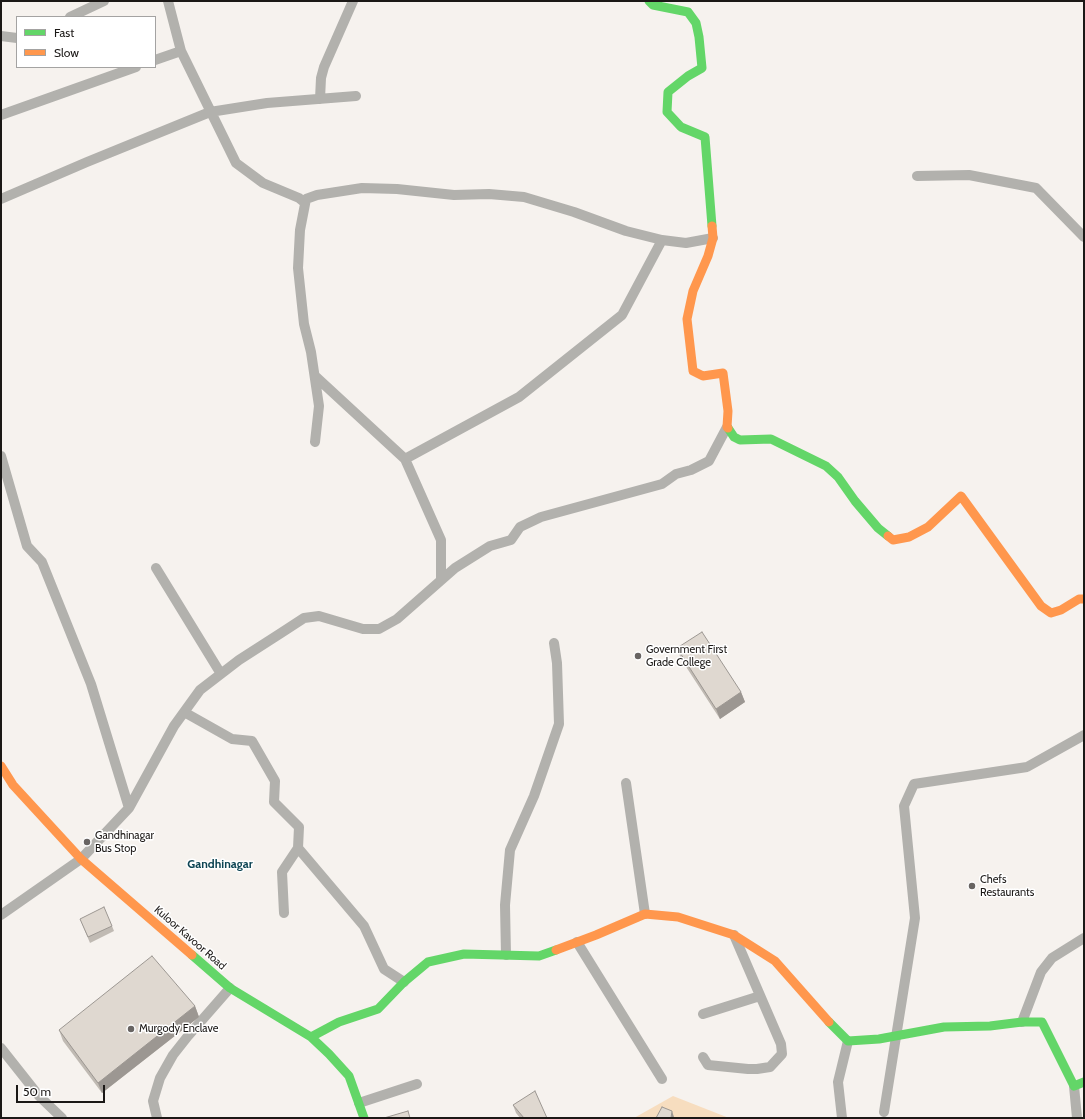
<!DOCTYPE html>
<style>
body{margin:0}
#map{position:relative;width:1085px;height:1119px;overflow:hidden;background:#f6f2ee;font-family:Cabin,sans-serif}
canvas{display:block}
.frame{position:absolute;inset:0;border:2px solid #1b1816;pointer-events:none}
.legend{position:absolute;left:16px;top:16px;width:140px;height:52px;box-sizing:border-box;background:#fff;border:1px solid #a4a3a2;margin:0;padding:5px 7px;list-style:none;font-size:12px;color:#1b1816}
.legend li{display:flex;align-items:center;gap:8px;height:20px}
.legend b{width:20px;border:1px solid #a4a3a2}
.scale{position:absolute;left:16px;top:1085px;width:89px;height:18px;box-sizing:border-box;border:2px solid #1b1816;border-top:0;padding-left:5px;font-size:12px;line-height:14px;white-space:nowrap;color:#1b1816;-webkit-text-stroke:3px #fff;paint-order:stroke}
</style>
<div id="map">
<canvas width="1085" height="1119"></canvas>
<div class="frame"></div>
<ul class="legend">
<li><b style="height:5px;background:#63d668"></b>Fast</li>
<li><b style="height:5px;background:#ff974d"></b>Slow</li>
</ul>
<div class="scale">50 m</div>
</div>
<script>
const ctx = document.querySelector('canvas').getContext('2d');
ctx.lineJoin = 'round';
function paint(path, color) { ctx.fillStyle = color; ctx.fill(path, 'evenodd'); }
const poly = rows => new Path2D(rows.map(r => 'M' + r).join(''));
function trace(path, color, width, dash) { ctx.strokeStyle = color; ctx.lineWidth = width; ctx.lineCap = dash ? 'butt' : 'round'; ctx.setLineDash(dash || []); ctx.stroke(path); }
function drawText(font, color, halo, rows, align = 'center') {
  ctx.font = font + ' Cabin,sans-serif'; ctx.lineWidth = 3; ctx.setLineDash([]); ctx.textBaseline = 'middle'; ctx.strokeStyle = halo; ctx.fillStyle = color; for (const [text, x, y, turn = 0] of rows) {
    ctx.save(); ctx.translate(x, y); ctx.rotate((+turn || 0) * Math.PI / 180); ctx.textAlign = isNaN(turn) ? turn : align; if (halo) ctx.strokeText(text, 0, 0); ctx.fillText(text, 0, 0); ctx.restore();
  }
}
paint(poly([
 [673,1096,729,1118,634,1118]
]), '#f7ddbf');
trace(poly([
 [168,1,181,51,236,163,263,183,299,198,305,203],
 [70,17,104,1],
 [1,36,17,38],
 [155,60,181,51],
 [320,99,321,78,324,67,353,1],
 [1,115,136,67],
 [917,176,969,175,1036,188,1084,237],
 [1,199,87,162,210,112,267,103,356,96],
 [315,376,405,459,441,540,441,580],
 [315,442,319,406,311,352,304,324,298,268,300,230,306,199,317,195,362,188,397,189,454,195,489,194,524,197,574,212,626,231,662,240,686,243,713,238],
 [1,456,27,546,42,562,91,684,129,808,81,859,1,915],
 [405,459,519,397,622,315,662,240],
 [156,568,221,674],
 [184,712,232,739,252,741,275,781,274,802,299,827,298,848,282,872,284,913],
 [626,783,645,914],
 [129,808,174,726,200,690,239,660,281,633,304,618,319,616,363,629,379,629,397,619,455,568,490,546,511,540,520,527,541,517,662,484,676,474,691,470,709,461,727,427],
 [298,848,364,926,384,969,404,982],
 [577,942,662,1079],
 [506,955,505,905,510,850,534,796,559,724,557,663,554,643],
 [703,1014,760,996],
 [1022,1022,1041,972,1052,958,1084,938],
 [1,1048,39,1096,62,1118],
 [703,1057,708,1065,748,1069,757,1069,770,1067,782,1054,781,1044,734,935],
 [1074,1086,1077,1118],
 [359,1103,417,1084],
 [884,1112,915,918,904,806,914,784,1027,767,1084,735],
 [157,1118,153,1101,160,1078,173,1055,188,1036,230,988],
 [842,1118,838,1082,848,1041]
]), '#b2b1ad', 10);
trace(poly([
 [649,1,653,5,688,12,696,23,699,37,702,68,688,76,668,92,667,112,681,127,705,137,712,226],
 [728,428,734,437,740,440,771,439,826,466,838,477,855,501,878,528,888,536],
 [192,955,230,988,311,1037,329,1054,349,1076,364,1118],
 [829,1022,848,1041,879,1039,944,1027,990,1026,1022,1022,1042,1022,1074,1086,1084,1082],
 [311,1037,339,1022,378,1009,404,982,428,962,464,954,539,956,556,950]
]), '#63d668', 9);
trace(poly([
 [712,226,713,238,708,256,693,291,687,319,693,371,703,376,723,373,728,411,727,427,728,428],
 [888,536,893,540,909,537,928,527,961,496,1041,606,1051,613,1061,610,1079,599,1084,599],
 [1,766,13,785,81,859,192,955],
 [556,950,596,935,645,914,678,917,734,935,775,961,829,1022]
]), '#ff974d', 9);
paint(poly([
 [677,648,741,692,745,702,720,719,681,659],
 [80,919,112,926,114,931,90,943],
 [195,1006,199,1017,102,1093,63,1041,59,1030],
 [513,1105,547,1118,520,1118,516,1113]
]), '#c0bab3');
paint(poly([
 [741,692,745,702,720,719,716,709],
 [195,1006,199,1017,102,1093,98,1083],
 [672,1111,674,1117,674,1118,671,1118]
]), '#9c9792');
const building = poly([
 [702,632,741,692,716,709,677,648,702,632],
 [104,907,112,926,88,937,80,919,104,907],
 [152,956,195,1006,98,1083,59,1030,152,956],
 [535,1091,547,1118,524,1118,513,1105,535,1091],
 [662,1107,672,1111,671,1118,656,1118,662,1107],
 [408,1111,410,1118,384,1118,408,1111]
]);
paint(building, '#dfd8d0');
trace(building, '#9c9792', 1);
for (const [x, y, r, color] of [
 [638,656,4,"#686462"],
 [87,842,4,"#686462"],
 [972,886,4,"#686462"],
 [131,1029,4,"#686462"]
]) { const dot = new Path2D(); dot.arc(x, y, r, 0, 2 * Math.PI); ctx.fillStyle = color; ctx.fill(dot); trace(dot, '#fff', 1.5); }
drawText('11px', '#1b1816', '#fff', [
 ["Government First",646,650],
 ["Grade College",646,663],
 ["Gandhinagar",95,836],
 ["Bus Stop",95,849],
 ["Chefs",980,880],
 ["Restaurants",980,893],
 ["Murgody Enclave",139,1029]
], 'left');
drawText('11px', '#1b1816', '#fff', [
 ["Kuloor Kavoor Road",190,938,41]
]);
drawText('bold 12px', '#0e4554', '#fff', [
 ["Gandhinagar",220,864]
]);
</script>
